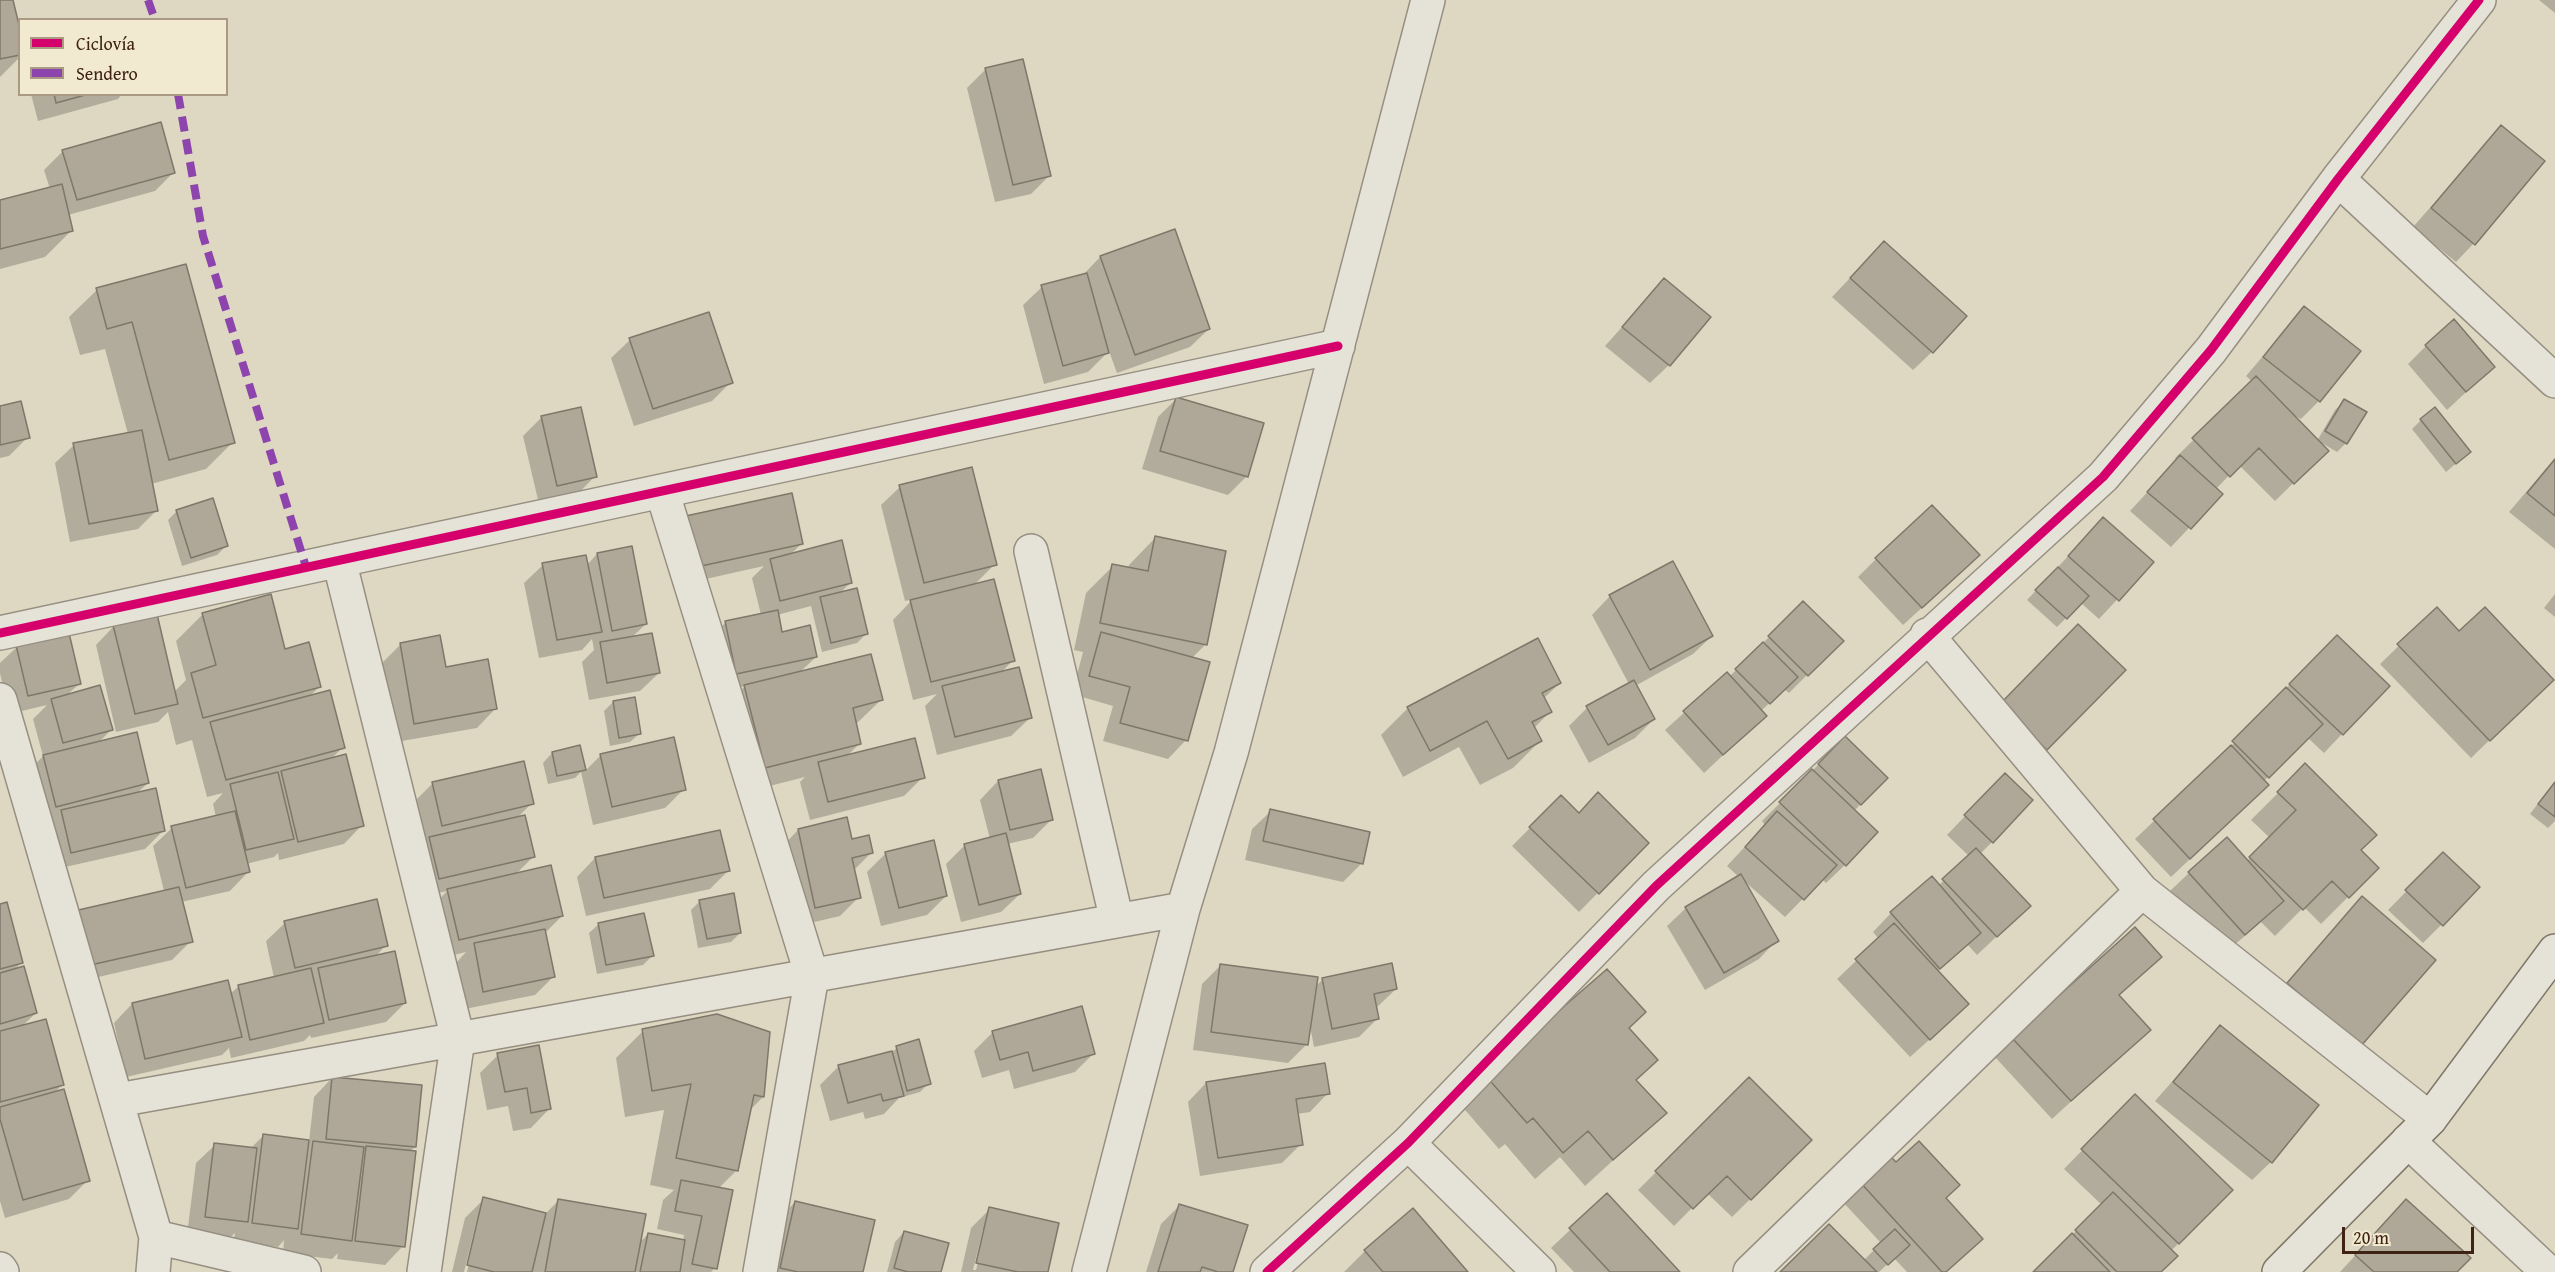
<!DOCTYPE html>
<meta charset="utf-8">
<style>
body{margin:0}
#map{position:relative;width:2555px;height:1272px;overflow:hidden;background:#ded8c2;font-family:"Gentium Book Plus",serif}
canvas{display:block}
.legend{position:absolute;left:18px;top:18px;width:210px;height:78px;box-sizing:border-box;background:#f1ead0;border:2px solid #aa9a84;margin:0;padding:8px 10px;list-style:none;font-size:18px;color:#3f2213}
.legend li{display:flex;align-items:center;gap:12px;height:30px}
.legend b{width:30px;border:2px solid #aa9a84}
.scale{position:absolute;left:2342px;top:1227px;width:132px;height:27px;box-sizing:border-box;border:3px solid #3f2213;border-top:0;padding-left:8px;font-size:18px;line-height:21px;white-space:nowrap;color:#3f2213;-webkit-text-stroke:4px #f1ead0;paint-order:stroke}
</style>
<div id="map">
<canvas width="2555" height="1272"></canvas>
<ul class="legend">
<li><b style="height:8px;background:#d6006c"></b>Ciclovía</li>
<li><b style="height:8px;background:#8e44ad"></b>Sendero</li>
</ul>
<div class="scale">20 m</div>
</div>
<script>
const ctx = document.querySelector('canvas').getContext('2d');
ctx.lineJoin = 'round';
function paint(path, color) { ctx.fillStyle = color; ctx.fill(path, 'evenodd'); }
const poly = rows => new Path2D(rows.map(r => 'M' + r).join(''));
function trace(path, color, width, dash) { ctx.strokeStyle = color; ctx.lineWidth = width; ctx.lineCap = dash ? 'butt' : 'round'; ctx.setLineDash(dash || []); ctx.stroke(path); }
paint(poly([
 [0,0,12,0,20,35,20,57,0,77],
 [2539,0,2555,0,2555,13],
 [986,69,1050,175,1031,194,995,202,967,88],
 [31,94,122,94,118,99,38,121],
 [2501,127,2474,243,2456,262,2413,227],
 [63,151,173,173,155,191,68,215,72,230,45,257,0,269,0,201,50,189,44,170],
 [1100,257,1209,329,1190,347,1117,373,1109,351,1088,372,1044,384,1023,305,1042,287,1082,276],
 [1866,261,1932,352,1913,370,1832,297],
 [185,265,233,442,206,469,151,484,157,510,138,529,70,542,55,463,74,445,128,434,105,349,80,355,69,317,97,290],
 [1664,280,1669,365,1650,383,1605,346],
 [2304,308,2319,401,2301,419,2291,414,2317,441,2335,410,2344,401,2346,443,2337,452,2320,442,2326,451,2275,501,2239,465,2216,489,2221,494,2171,547,2130,511,2177,460,2175,458,2253,382,2246,376],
 [630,340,731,382,712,401,634,426,611,358],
 [2426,346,2493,367,2447,410,2408,364],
 [1176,399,1247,476,1228,495,1142,469,1158,417],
 [0,408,28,437,9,456,0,458],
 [542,417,595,476,577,495,539,504,523,436],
 [2421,420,2469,452,2446,472,2412,429],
 [2555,458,2555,549,2509,512],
 [900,487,995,564,974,585,1013,660,1000,674,1030,718,1011,736,937,755,925,706,937,694,913,700,893,620,913,599,905,601,881,505],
 [177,511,226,546,217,555,182,566,168,520],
 [2103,519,2152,562,2099,619,2081,603,2057,627,2027,600],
 [663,537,801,544,790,555,851,582,839,594,866,634,857,643,822,652,811,606,777,615,781,634,816,657,799,673,881,700,855,725,860,743,847,756,923,777,904,796,810,820,800,782,805,777,738,794,718,714,745,686,718,692,707,641,726,622,761,615,752,578,764,566,674,586],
 [1156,537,1206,644,1192,658,1186,740,1168,759,1103,741,1113,706,1072,694,1083,652,1074,650,1086,593,1113,566,1128,569,1129,565],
 [597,554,646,624,631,638,659,673,640,691,589,700,582,662,594,650,592,639,582,650,539,658,524,583,543,565,587,565],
 [1876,559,1959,574,1903,625,1858,577],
 [2555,594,2555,617,2544,608],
 [1610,596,1712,636,1693,654,1635,686,1654,719,1635,738,1589,763,1569,726,1587,708,1629,684,1592,615],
 [1803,603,1841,641,1789,693,1784,689,1761,711,1765,716,1704,773,1665,730,1727,674,1729,677],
 [2437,609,2459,633,2533,698,2471,758,2380,664],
 [203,614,284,651,320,686,309,697,343,747,331,759,362,825,344,844,279,860,278,853,274,857,246,864,248,872,230,891,181,902,191,941,172,960,68,984,164,891,153,846,172,828,216,817,213,804,223,793,207,797,192,740,176,745,168,712,158,722,116,732,96,645,114,626,174,692,186,680,176,641],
 [400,645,445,669,495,709,477,728,396,742,382,663],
 [17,647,79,684,66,696,111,730,99,742,148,783,136,794,164,830,145,849,52,870,43,830,53,821,37,825,25,775,43,756,33,719,47,705,9,714,0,673,0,663],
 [2318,655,2342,734,2324,753,2308,738,2263,782,2248,804,2171,877,2135,839,2216,762],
 [1560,683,1543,699,1550,712,1534,728,1540,741,1513,768,1480,785,1459,747,1403,777,1381,735,1408,708],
 [613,702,640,733,630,742,610,746,604,711],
 [1845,738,1886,778,1854,811,1845,865,1826,883,1822,879,1785,917,1743,880,1777,940,1759,959,1705,990,1667,926,1686,908,1739,877,1727,866,1765,825,1762,821],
 [672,739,684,789,665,808,593,825,581,772,575,778,548,784,543,763,552,753,579,747,585,771,600,756],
 [2305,766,2360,850,2377,868,2321,924,2304,907,2275,936,2261,922,2225,953,2170,891,2189,873,2247,861,2270,838,2251,820],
 [998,781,1052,819,1033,838,1007,844,1020,894,1001,912,961,922,946,864,965,845,990,839,980,800],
 [2555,781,2555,821,2548,828,2530,814],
 [433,783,532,803,517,818,533,857,515,875,562,916,545,933,553,977,535,995,465,1009,456,963,466,952,441,958,430,909,447,891,421,897,414,802],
 [1986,794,1992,842,1980,854,2029,906,1977,955,1968,945,1937,972,1948,1023,1910,1057,1837,979,1879,939,1873,932,1891,913,1938,886,1969,856,1947,835],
 [1561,797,1578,814,1647,843,1579,912,1512,846],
 [1271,811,1362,863,1343,882,1245,860,1252,829],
 [798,830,850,840,871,853,853,871,859,897,840,916,797,926,780,849],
 [886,853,946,896,927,915,881,926,867,872],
 [2443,854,2442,924,2423,943,2388,910],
 [595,858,728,871,710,889,586,916,577,877],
 [2362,899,2360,1045,2270,1002],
 [700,901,740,933,731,942,698,948,691,910],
 [0,905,22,962,13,971,36,1013,21,1027,63,1084,53,1094,88,1180,69,1199,5,1218,0,1201],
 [285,923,386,945,375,957,405,1003,386,1022,311,1038,310,1035,304,1041,231,1058,229,1048,222,1055,126,1077,114,1023,132,1004,230,994,239,986,274,978,266,941],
 [599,924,652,956,643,965,597,974,589,933],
 [1221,965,1315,987,1323,979,1396,989,1376,1008,1378,1018,1359,1037,1314,1047,1310,1026,1307,1044,1288,1063,1193,1050,1202,984],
 [2141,975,2118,996,2149,1030,2052,1119,1995,1057,2013,1039],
 [2220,1027,2271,1162,2252,1180,2155,1101],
 [1628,1029,1656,1060,1636,1081,1665,1113,1585,1186,1560,1157,1535,1179,1505,1144,1499,1149,1459,1103,1486,1076],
 [643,1031,769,1033,763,1097,749,1111,737,1170,718,1189,715,1268,711,1272,467,1272,480,1219,477,1219,464,1272,452,1272,465,1218,484,1199,545,1214,559,1200,639,1243,648,1234,683,1241,684,1235,657,1229,663,1200,674,1190,650,1185,664,1110,625,1117,616,1058],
 [993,1032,1093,1054,1075,1072,1014,1089,1009,1070,982,1078,974,1051],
 [897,1048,929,1083,920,1092,899,1098,884,1114,865,1119,863,1112,830,1121,820,1085,839,1066,892,1052],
 [498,1055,549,1109,531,1128,513,1131,508,1106,487,1110,480,1073],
 [332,1078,415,1147,409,1152,403,1246,385,1265,337,1259,338,1253,332,1259,283,1253,284,1240,278,1247,234,1241,235,1233,227,1240,187,1235,196,1163,215,1145,250,1149,263,1136,309,1142,314,1097],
 [1749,1080,1810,1140,1732,1217,1707,1193,1674,1226,1638,1190],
 [1206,1083,1328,1093,1310,1112,1297,1114,1301,1144,1282,1163,1200,1176,1188,1102],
 [2135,1096,2231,1190,2171,1251,2159,1272,2035,1272,2102,1205,2064,1169],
 [1860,1182,1945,1199,1981,1239,1946,1272,1907,1272,1894,1258,1879,1272,1782,1272,1863,1261,1881,1243,1842,1201],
 [1607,1195,1678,1272,1574,1272,1551,1248],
 [795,1202,861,1272,765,1272,777,1221],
 [1179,1206,1231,1272,1146,1272,1161,1224],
 [990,1209,1046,1272,961,1272,971,1228],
 [983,1229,986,1229,976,1270,973,1270],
 [1412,1210,1466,1272,1344,1272,1365,1251],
 [2388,1220,2455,1272,2340,1272],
 [904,1232,940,1272,887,1272,895,1242]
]), '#0003');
const building = poly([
 [0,0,13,0,20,29,20,55,0,59,0,0],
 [1023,59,1051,176,1013,185,985,68,1023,59],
 [54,94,89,94,56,103,54,94],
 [161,122,175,173,77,200,62,150,161,122],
 [2501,125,2545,161,2475,245,2431,208,2501,125],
 [62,184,73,231,0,249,0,200,62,184],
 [1175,229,1210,329,1135,355,1100,256,1175,229],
 [1884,241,1967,316,1933,353,1850,278,1884,241],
 [186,264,235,443,169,460,132,322,107,329,96,288,186,264],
 [1087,273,1109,353,1063,366,1041,285,1087,273],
 [1664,278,1711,317,1670,366,1622,327,1664,278],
 [2304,306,2361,351,2320,402,2263,357,2304,306],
 [709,312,733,383,653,409,629,338,709,312],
 [2454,319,2495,367,2466,392,2425,345,2454,319],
 [2256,376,2329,451,2294,484,2259,448,2230,477,2192,438,2256,376],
 [1176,397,1264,423,1248,477,1160,451,1176,397],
 [2344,399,2367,412,2347,444,2325,431,2344,399],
 [21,401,30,438,0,445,0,406,21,401],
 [581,407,597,477,557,486,541,416,581,407],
 [2435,407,2471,452,2456,464,2420,419,2435,407],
 [142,430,158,511,89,524,73,443,142,430],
 [2180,455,2223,494,2191,529,2147,492,2180,455],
 [2555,459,2555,516,2527,493,2555,459],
 [972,467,997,565,924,583,899,485,972,467],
 [792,493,803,544,692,568,681,517,792,493],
 [213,498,228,546,191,558,176,510,213,498],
 [1932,505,1980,555,1922,608,1875,558,1932,505],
 [2103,517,2154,562,2119,601,2068,556,2103,517],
 [1155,536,1226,551,1207,645,1100,623,1112,564,1148,571,1155,536],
 [842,540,852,583,780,601,770,559,842,540],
 [632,546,647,624,612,631,597,553,632,546],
 [586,555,602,632,557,640,542,563,586,555],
 [1673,561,1713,636,1650,670,1609,595,1673,561],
 [2058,567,2089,596,2067,619,2035,590,2058,567],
 [994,579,1015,661,931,682,910,600,994,579],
 [857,588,868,634,831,643,820,597,857,588],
 [271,594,285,649,309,642,321,687,203,718,191,673,216,665,202,613,271,594],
 [1803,601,1844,641,1808,676,1768,636,1803,601],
 [2437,607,2459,631,2485,607,2554,680,2490,741,2397,644,2437,607],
 [778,610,782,632,810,625,817,657,736,674,725,621,778,610],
 [157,614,178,704,135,714,113,625,157,614],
 [2078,624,2126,670,2047,750,2000,704,2078,624],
 [1101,632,1210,662,1188,741,1120,723,1130,687,1089,676,1101,632],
 [69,633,81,684,28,696,16,645,69,633],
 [652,633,660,673,607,683,600,642,652,633],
 [440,635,446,667,488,659,497,709,414,724,400,643,440,635],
 [2337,635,2390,686,2343,735,2289,684,2337,635],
 [1538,638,1561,683,1542,693,1552,712,1532,722,1542,741,1508,759,1487,721,1430,751,1407,707,1538,638],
 [1763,642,1798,677,1770,704,1735,669,1763,642],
 [871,654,883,700,853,708,861,744,765,768,744,685,871,654],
 [1019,667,1032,718,955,737,942,686,1019,667],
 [1727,672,1767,716,1723,755,1683,711,1727,672],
 [1634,680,1655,719,1608,745,1586,706,1634,680],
 [100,685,113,730,63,743,51,699,100,685],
 [2286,687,2323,724,2269,778,2232,741,2286,687],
 [330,690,345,748,226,780,210,722,330,690],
 [635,697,641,734,619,738,613,701,635,697],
 [137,732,149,783,56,807,43,755,137,732],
 [1845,736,1888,778,1861,805,1818,764,1845,736],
 [674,737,686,790,612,807,600,754,674,737],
 [915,738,925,778,828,802,818,762,915,738],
 [580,745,586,770,557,776,552,752,580,745],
 [2231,745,2269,785,2190,859,2153,819,2231,745],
 [346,754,364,826,298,842,281,771,346,754],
 [524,761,534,804,442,826,432,782,524,761],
 [2305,763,2377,835,2361,850,2379,868,2349,898,2332,881,2303,910,2249,857,2296,810,2277,792,2305,763],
 [1041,769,1053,820,1010,830,998,780,1041,769],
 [1812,769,1878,832,1846,866,1779,802,1812,769],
 [278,772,294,839,246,850,230,784,278,772],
 [2005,773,2033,800,1993,843,1964,815,2005,773],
 [2555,782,2555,817,2538,804,2555,782],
 [156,788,165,831,71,853,61,810,156,788],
 [1598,792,1649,843,1599,894,1529,827,1561,795,1579,813,1598,792],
 [1270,809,1370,832,1363,864,1263,841,1270,809],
 [235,811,250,872,186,888,171,826,235,811],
 [1777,811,1837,865,1804,900,1745,847,1777,811],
 [525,815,535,857,439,879,429,837,525,815],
 [847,817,852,839,869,835,873,853,852,858,861,898,815,908,798,829,847,817],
 [720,830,730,871,604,898,595,857,720,830],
 [1006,833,1021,894,979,905,964,844,1006,833],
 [2227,837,2284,901,2245,935,2188,872,2227,837],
 [934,840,947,896,899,908,885,852,934,840],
 [1976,848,2031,906,1997,937,1942,879,1976,848],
 [2443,852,2480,887,2443,926,2405,890,2443,852],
 [551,865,563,916,459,940,447,889,551,865],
 [1741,874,1779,941,1724,973,1685,907,1741,874],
 [1932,876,1981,933,1940,969,1890,912,1932,876],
 [179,887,193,942,86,966,74,911,179,887],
 [734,893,741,933,707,939,699,900,734,893],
 [2362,896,2436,960,2361,1046,2287,983,2362,896],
 [377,899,388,946,295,968,284,921,377,899],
 [7,902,23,963,0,969,0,904,7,902],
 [644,913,654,956,606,965,598,923,644,913],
 [1894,923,1969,1004,1930,1040,1855,959,1894,923],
 [2135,927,2162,957,2119,995,2151,1030,2071,1101,2012,1038,2135,927],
 [545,929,555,977,483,992,474,943,545,929],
 [395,951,406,1003,329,1020,318,968,395,951],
 [1392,963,1397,989,1374,994,1379,1019,1332,1029,1322,978,1392,963],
 [1220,964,1318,977,1308,1045,1211,1032,1220,964],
 [24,966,37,1013,0,1024,0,973,24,966],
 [311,968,324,1023,250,1040,238,985,311,968],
 [1607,969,1646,1012,1629,1028,1658,1060,1636,1080,1667,1113,1613,1160,1588,1131,1563,1153,1533,1118,1527,1123,1485,1075,1607,969],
 [228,980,242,1037,145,1059,132,1003,228,980],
 [1082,1006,1095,1054,1033,1071,1028,1052,1000,1060,992,1031,1082,1006],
 [717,1014,770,1032,764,1097,754,1095,738,1171,676,1158,691,1084,652,1091,642,1029,717,1014],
 [46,1019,64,1085,0,1102,0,1031,46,1019],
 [2220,1025,2319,1105,2272,1163,2173,1082,2220,1025],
 [919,1039,931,1084,907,1091,896,1046,919,1039],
 [539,1045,551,1109,531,1113,527,1088,505,1092,497,1053,539,1045],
 [892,1051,904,1096,883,1101,881,1094,848,1103,838,1065,892,1051],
 [1325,1063,1330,1094,1296,1099,1303,1145,1218,1158,1206,1082,1325,1063],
 [332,1077,422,1085,416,1147,326,1139,332,1077],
 [1749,1077,1812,1140,1751,1200,1727,1176,1693,1209,1655,1171,1749,1077],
 [64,1089,90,1181,23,1200,0,1119,0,1107,64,1089],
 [2135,1094,2233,1190,2179,1244,2081,1149,2135,1094],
 [263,1134,309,1140,298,1229,252,1223,263,1134],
 [313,1141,364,1147,352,1241,301,1234,313,1141],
 [1919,1141,1960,1185,1946,1198,1983,1239,1946,1272,1942,1272,1859,1181,1889,1155,1896,1162,1919,1141],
 [214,1143,257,1148,248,1222,205,1217,214,1143],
 [366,1146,416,1151,405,1247,355,1241,366,1146],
 [681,1180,733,1190,717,1269,692,1264,702,1216,675,1211,681,1180],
 [2113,1192,2178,1256,2161,1272,2117,1272,2075,1230,2113,1192],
 [1607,1193,1680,1272,1610,1272,1569,1228,1607,1193],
 [483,1197,546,1213,532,1272,494,1272,467,1265,483,1197],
 [558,1199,646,1214,635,1272,545,1272,558,1199],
 [2406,1199,2471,1258,2457,1272,2374,1272,2355,1255,2406,1199],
 [795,1201,875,1220,863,1272,798,1272,780,1268,795,1201],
 [1179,1204,1248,1225,1233,1272,1218,1272,1202,1267,1200,1272,1158,1272,1179,1204],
 [989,1207,1059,1223,1048,1272,1018,1272,976,1263,989,1207],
 [1413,1208,1468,1272,1383,1272,1364,1250,1413,1208],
 [1829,1224,1877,1272,1780,1272,1829,1224],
 [1895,1229,1910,1245,1888,1265,1873,1249,1895,1229],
 [904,1231,949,1243,941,1272,908,1272,894,1268,904,1231],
 [648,1233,685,1240,680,1272,640,1272,648,1233],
 [2072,1233,2110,1272,2033,1272,2072,1233]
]);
paint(building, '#afa899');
trace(building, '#7f7769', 1.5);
const street = poly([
 [2338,179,2555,381],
 [662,491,812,976,760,1272],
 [1031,551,1117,921],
 [339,560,458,1039,424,1272],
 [0,633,1338,346],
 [1927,635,2142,891,2430,1119],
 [0,700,156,1237,153,1272],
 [118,1100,1183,909],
 [2408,1141,2548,1272],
 [1408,1143,1539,1272],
 [156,1237,304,1272],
 [0,1269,2,1272],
 [1089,1272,1183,909,1231,753,1428,0],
 [1267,1272,1408,1143,1656,886,2103,477,2211,350,2338,179,2479,0],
 [1750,1272,2142,891]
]);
const secondary = poly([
 [2279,1272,2430,1119,2555,951]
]);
trace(street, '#968e81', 36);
trace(secondary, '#7f7769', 36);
trace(street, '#e5e2d7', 33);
trace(secondary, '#e5e2d7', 33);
trace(poly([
 [148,0,155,20],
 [178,94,203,236,306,567]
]), '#8e44ad', 8, [15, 8]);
trace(poly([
 [0,633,1338,346],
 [1267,1272,1408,1143,1656,886,2103,477,2211,350,2338,179,2479,0]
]), '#d6006c', 9);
</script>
